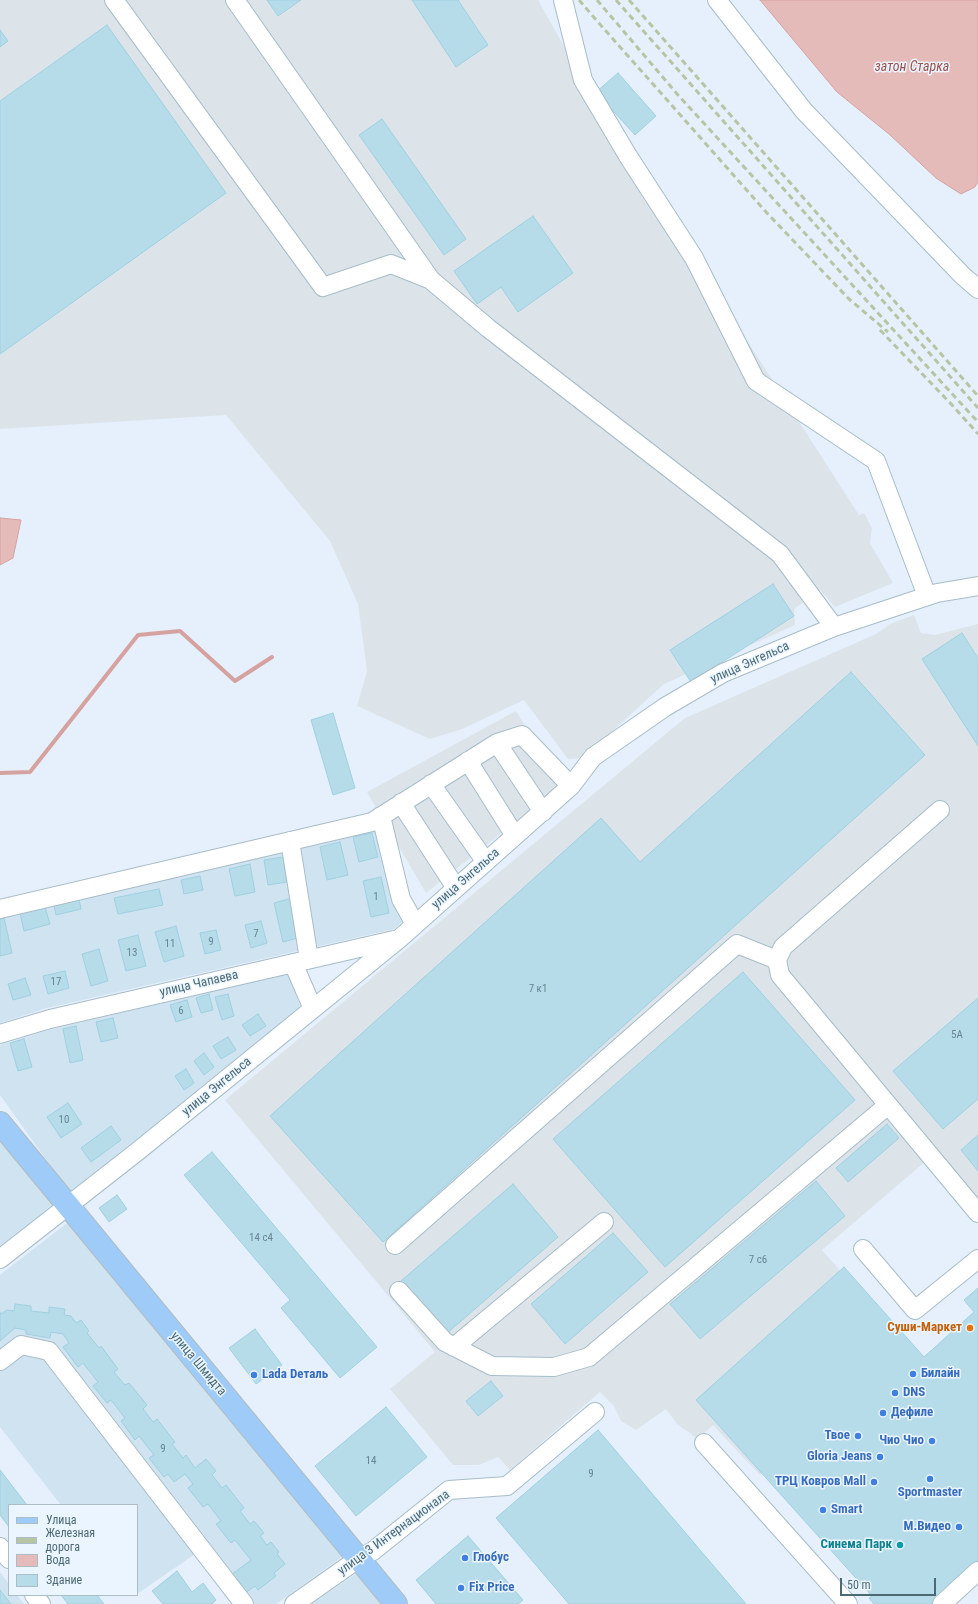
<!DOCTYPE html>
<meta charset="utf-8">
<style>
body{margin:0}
#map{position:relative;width:978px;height:1604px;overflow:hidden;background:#e5f0fc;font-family:"Roboto Condensed",sans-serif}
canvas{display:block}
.legend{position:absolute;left:8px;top:1504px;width:130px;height:92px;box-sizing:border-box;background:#ebf5ff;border:1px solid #abbdc7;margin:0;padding:5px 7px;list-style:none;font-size:12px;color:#4b6a74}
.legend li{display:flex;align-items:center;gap:8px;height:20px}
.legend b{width:20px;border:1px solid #abbdc7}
.scale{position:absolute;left:840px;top:1578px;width:96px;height:18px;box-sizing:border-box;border:2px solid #4b6a74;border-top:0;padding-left:5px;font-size:12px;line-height:14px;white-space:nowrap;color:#4b6a74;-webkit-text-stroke:3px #ebf5ff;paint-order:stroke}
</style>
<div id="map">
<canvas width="978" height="1604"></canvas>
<ul class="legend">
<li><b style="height:5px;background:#9fcbf8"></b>Улица</li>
<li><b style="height:5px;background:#b7c5a4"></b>Железная дорога</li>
<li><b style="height:11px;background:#e5bbba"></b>Вода</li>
<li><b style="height:11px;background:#b6dbe9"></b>Здание</li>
</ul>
<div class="scale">50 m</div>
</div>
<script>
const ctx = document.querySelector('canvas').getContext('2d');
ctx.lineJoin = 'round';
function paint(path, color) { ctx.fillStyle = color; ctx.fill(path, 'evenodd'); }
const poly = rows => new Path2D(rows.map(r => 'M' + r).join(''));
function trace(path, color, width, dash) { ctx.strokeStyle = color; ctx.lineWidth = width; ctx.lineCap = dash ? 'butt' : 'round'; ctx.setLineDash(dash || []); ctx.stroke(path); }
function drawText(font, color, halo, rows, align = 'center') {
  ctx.font = font + ' "Roboto Condensed",sans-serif'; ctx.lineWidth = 3; ctx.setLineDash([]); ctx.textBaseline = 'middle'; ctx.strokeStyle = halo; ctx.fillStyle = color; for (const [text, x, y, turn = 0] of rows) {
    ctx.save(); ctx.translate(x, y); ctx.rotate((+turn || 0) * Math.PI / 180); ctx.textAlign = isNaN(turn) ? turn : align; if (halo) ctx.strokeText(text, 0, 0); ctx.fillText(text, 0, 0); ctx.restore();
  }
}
paint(poly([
 [375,826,403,921,394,929,47,1008,0,1023,0,914],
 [289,973,302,1013,70,1193,0,1095,0,1045,52,1029],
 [0,1139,54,1206,0,1248],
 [67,1223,343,1556,276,1604,239,1604,198,1552,137,1594,137,1505,61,1505,0,1427,0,1275],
 [0,1572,9,1584,9,1595,17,1595,24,1604,0,1604],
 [357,1573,382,1604,311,1604]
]), '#d0e3f0');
paint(poly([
 [0,0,538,0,606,121,859,515,864,513,872,528,870,543,893,583,835,607,820,590,794,609,795,625,664,684,583,758,568,759,524,700,462,729,430,739,357,706,367,671,358,604,330,541,226,415,0,429],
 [914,615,921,633,935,635,978,624,978,1215,927,1160,822,1250,903,1342,760,1475,713,1425,698,1439,677,1424,666,1409,636,1430,621,1421,614,1406,600,1392,510,1470,498,1457,479,1465,453,1465,390,1389,435,1352,225,1100,685,718,876,634,890,624],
 [516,711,562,785,426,893,367,792]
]), '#dce4ea');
const water = poly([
 [760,0,978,0,978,181,975,187,961,194,936,178,889,134,837,92,760,0],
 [0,518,21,520,13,558,0,565,0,518]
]);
paint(water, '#e5bbba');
trace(water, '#d6a2a0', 1);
trace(poly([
 [0,773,30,772,138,635,180,631,235,681,272,657]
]), '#d6a2a0', 4);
const building = poly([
 [267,0,301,0,278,16,267,0],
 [412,0,458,0,488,45,456,67,412,0],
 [107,25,226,193,0,354,0,101,107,25],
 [0,30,8,41,0,47,0,30],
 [618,73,656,116,635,135,596,92,618,73],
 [382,119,466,239,444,255,359,135,382,119],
 [533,216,573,273,518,312,501,287,477,304,454,271,533,216],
 [773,584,794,616,691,682,670,650,773,584],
 [962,633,978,658,978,746,922,659,962,633],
 [851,672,925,755,383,1242,270,1116,601,818,640,862,851,672],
 [333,713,355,788,333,795,311,720,333,713],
 [372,833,378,857,359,862,353,837,372,833],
 [340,842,348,875,327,880,320,847,340,842],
 [283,857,287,882,268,885,264,860,283,857],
 [250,864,255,892,235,896,229,869,250,864],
 [200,876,203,890,184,894,181,880,200,876],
 [381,877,389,913,371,917,363,881,381,877],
 [159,889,163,905,118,914,114,898,159,889],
 [292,898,301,937,283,942,274,903,292,898],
 [79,899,81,909,56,915,54,905,79,899],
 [45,907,50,924,24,931,20,913,45,907],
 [4,918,12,953,0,956,0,919,4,918],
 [261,921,267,943,251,948,245,925,261,921],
 [176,926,184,956,164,962,155,932,176,926],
 [216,930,221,950,205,954,200,933,216,930],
 [138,935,146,966,126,971,118,940,138,935],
 [99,949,108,981,91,986,82,954,99,949],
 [65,971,69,988,48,994,43,976,65,971],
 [743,972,855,1100,665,1267,553,1139,743,972],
 [25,978,31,995,13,1000,8,984,25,978],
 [209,994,213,1010,201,1013,196,998,209,994],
 [228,994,234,1016,222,1020,215,997,228,994],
 [978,998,978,1099,943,1129,893,1071,978,998],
 [187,1000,192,1017,176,1022,170,1005,187,1000],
 [258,1014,266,1026,250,1036,242,1025,258,1014],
 [113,1018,118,1038,101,1042,96,1022,113,1018],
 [76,1026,83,1060,70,1063,63,1029,76,1026],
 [228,1037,236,1050,221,1059,213,1046,228,1037],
 [24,1039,32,1067,18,1071,10,1043,24,1039],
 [204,1053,214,1067,204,1075,194,1061,204,1053],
 [186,1069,194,1083,184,1090,175,1076,186,1069],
 [68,1103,82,1124,61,1138,47,1117,68,1103],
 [887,1124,899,1138,848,1182,836,1168,887,1124],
 [111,1126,121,1140,91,1162,81,1148,111,1126],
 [978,1135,978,1171,961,1150,978,1135],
 [212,1152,377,1347,340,1378,281,1308,290,1300,184,1175,212,1152],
 [816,1181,845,1216,700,1339,670,1304,816,1181],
 [513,1184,558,1237,446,1334,401,1281,513,1184],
 [117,1195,127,1209,109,1222,99,1208,117,1195],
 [613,1233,648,1272,565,1344,531,1304,613,1233],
 [844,1267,924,1357,974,1312,964,1300,978,1288,978,1564,933,1604,874,1604,869,1598,872,1596,696,1400,844,1267],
 [15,1304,31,1306,31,1311,49,1313,49,1307,65,1309,64,1315,71,1316,76,1323,81,1320,89,1331,87,1333,99,1348,101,1346,118,1369,114,1372,125,1385,129,1383,147,1405,143,1409,153,1422,157,1419,175,1442,172,1444,183,1458,186,1455,195,1468,206,1459,216,1471,212,1475,222,1488,226,1485,244,1508,240,1511,250,1524,254,1521,264,1533,260,1536,267,1545,271,1542,279,1552,277,1554,285,1564,274,1573,276,1576,258,1590,255,1586,245,1593,231,1575,251,1560,235,1540,231,1543,216,1524,221,1521,208,1504,203,1507,188,1488,193,1484,185,1474,174,1482,168,1474,164,1477,149,1458,154,1455,139,1436,135,1440,121,1421,125,1418,111,1400,107,1403,93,1386,98,1382,83,1363,78,1367,63,1347,69,1343,63,1334,51,1332,50,1338,26,1334,26,1330,15,1328,0,1341,0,1312,1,1314,7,1310,14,1311,15,1304],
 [255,1329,282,1365,256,1384,229,1348,255,1329],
 [491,1381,503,1396,478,1416,466,1401,491,1381],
 [386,1407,427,1457,356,1516,315,1466,386,1407],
 [598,1430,746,1604,569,1604,496,1518,598,1430],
 [0,1470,27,1505,9,1505,9,1527,0,1515,0,1470],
 [468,1536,523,1600,518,1604,436,1604,416,1580,468,1536],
 [177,1571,192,1592,203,1583,216,1600,212,1604,163,1604,152,1591,177,1571],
 [0,1590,11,1604,0,1604,0,1590],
 [61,1595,97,1595,104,1604,68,1604,61,1595]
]);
paint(building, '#b6dbe9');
trace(building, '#9ed1e2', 1);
const minor = poly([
 [114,0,323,287,391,264,431,280],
 [235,0,431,280,488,328,780,554,834,627],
 [563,0,583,80,628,156,694,258,756,381,876,461,927,596],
 [717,0,804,111,963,276,978,289],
 [497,743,543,812],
 [468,761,515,836],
 [431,784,486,862],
 [401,803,456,888],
 [940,810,783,947,777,960,780,975,978,1213],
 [381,816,401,899,415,924],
 [290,841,309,959],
 [0,909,372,822,497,743,522,735,571,786],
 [293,963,313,1009],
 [0,1034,50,1019,394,940],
 [395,1245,737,944,777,960],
 [863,1249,915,1310,978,1259],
 [0,1259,138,1151,399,939,571,786,593,757,665,707,723,673,834,627,937,593,978,586],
 [399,1291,445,1342,492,1366,554,1367,589,1357,888,1105],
 [454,1347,604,1222],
 [0,1361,21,1345,49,1351,244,1604],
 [704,1443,848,1604],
 [0,1547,9,1559],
 [34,1595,41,1604],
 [294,1604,358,1559,373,1551,449,1490,507,1486,595,1412],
 [942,1604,978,1571]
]);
const major = poly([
 [0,1123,396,1604]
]);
trace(minor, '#a6bdc8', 20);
trace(major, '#b0bdc2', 24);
trace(minor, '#fff', 18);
trace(major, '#9fcbf8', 22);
trace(poly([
 [579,0,598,22,767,213,849,299,888,332],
 [597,0,678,95,978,422],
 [616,0,978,408],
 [629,0,978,396],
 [880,330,953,406,978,434]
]), '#b7c5a4', 3, [6, 4]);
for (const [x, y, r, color] of [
 [970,1328,4,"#e8710a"],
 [913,1374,4,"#3f7fe0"],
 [254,1375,4,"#3f7fe0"],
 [895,1393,4,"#3f7fe0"],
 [883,1413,4,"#3f7fe0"],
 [858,1436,4,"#3f7fe0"],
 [932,1441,4,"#3f7fe0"],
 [880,1457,4,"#3f7fe0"],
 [930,1479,4,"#3f7fe0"],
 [874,1482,4,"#3f7fe0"],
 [823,1510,4,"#3f7fe0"],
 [959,1527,4,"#3f7fe0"],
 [900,1545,4,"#0f9aa8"],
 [465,1558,4,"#3f7fe0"],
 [461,1588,4,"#3f7fe0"]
]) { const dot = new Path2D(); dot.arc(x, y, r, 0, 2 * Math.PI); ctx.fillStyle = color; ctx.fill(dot); trace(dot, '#ebf5ff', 1.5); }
drawText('11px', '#668691', null, [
 ["1",376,897],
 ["7",256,934],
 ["9",211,942],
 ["11",170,944],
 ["13",132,953],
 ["17",56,982],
 ["7 к1",538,989],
 ["6",181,1011],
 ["5А",957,1035],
 ["10",64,1120],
 ["14 с4",261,1238],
 ["7 с6",758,1260],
 ["9",163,1449],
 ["14",371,1461],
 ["9",591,1474]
]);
drawText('13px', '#4b6a74', '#ebf5ff', [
 ["улица Энгельса",750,663,-24],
 ["улица Энгельса",466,879,-41],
 ["улица Чапаева",199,984,-13],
 ["улица Энгельса",217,1087,-39],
 ["улица Шмидта",198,1364,50],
 ["улица 3 Интернационала",394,1533,-36]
]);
drawText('bold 13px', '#c56008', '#ebf5ff', [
 ["Суши-Маркет",962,1328]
], 'right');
drawText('bold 13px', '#366cbe', '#ebf5ff', [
 ["Билайн",921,1374],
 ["Lada Dеталь",262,1375],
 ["DNS",903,1393],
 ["Дефиле",891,1413],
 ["Твое",850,1436,"right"],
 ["Чио Чио",924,1441,"right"],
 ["Gloria Jeans",872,1457,"right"],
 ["ТРЦ Ковров Mall",866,1482,"right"],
 ["Sportmaster",930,1493,"center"],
 ["Smart",831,1510],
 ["М.Видео",951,1527,"right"],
 ["Глобус",473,1558],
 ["Fix Price",469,1588]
], 'left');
drawText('bold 13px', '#0d838f', '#ebf5ff', [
 ["Синема Парк",892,1545]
], 'right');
drawText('italic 14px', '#9b514e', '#ebf5ff', [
 ["затон Старка",912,67]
]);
</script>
